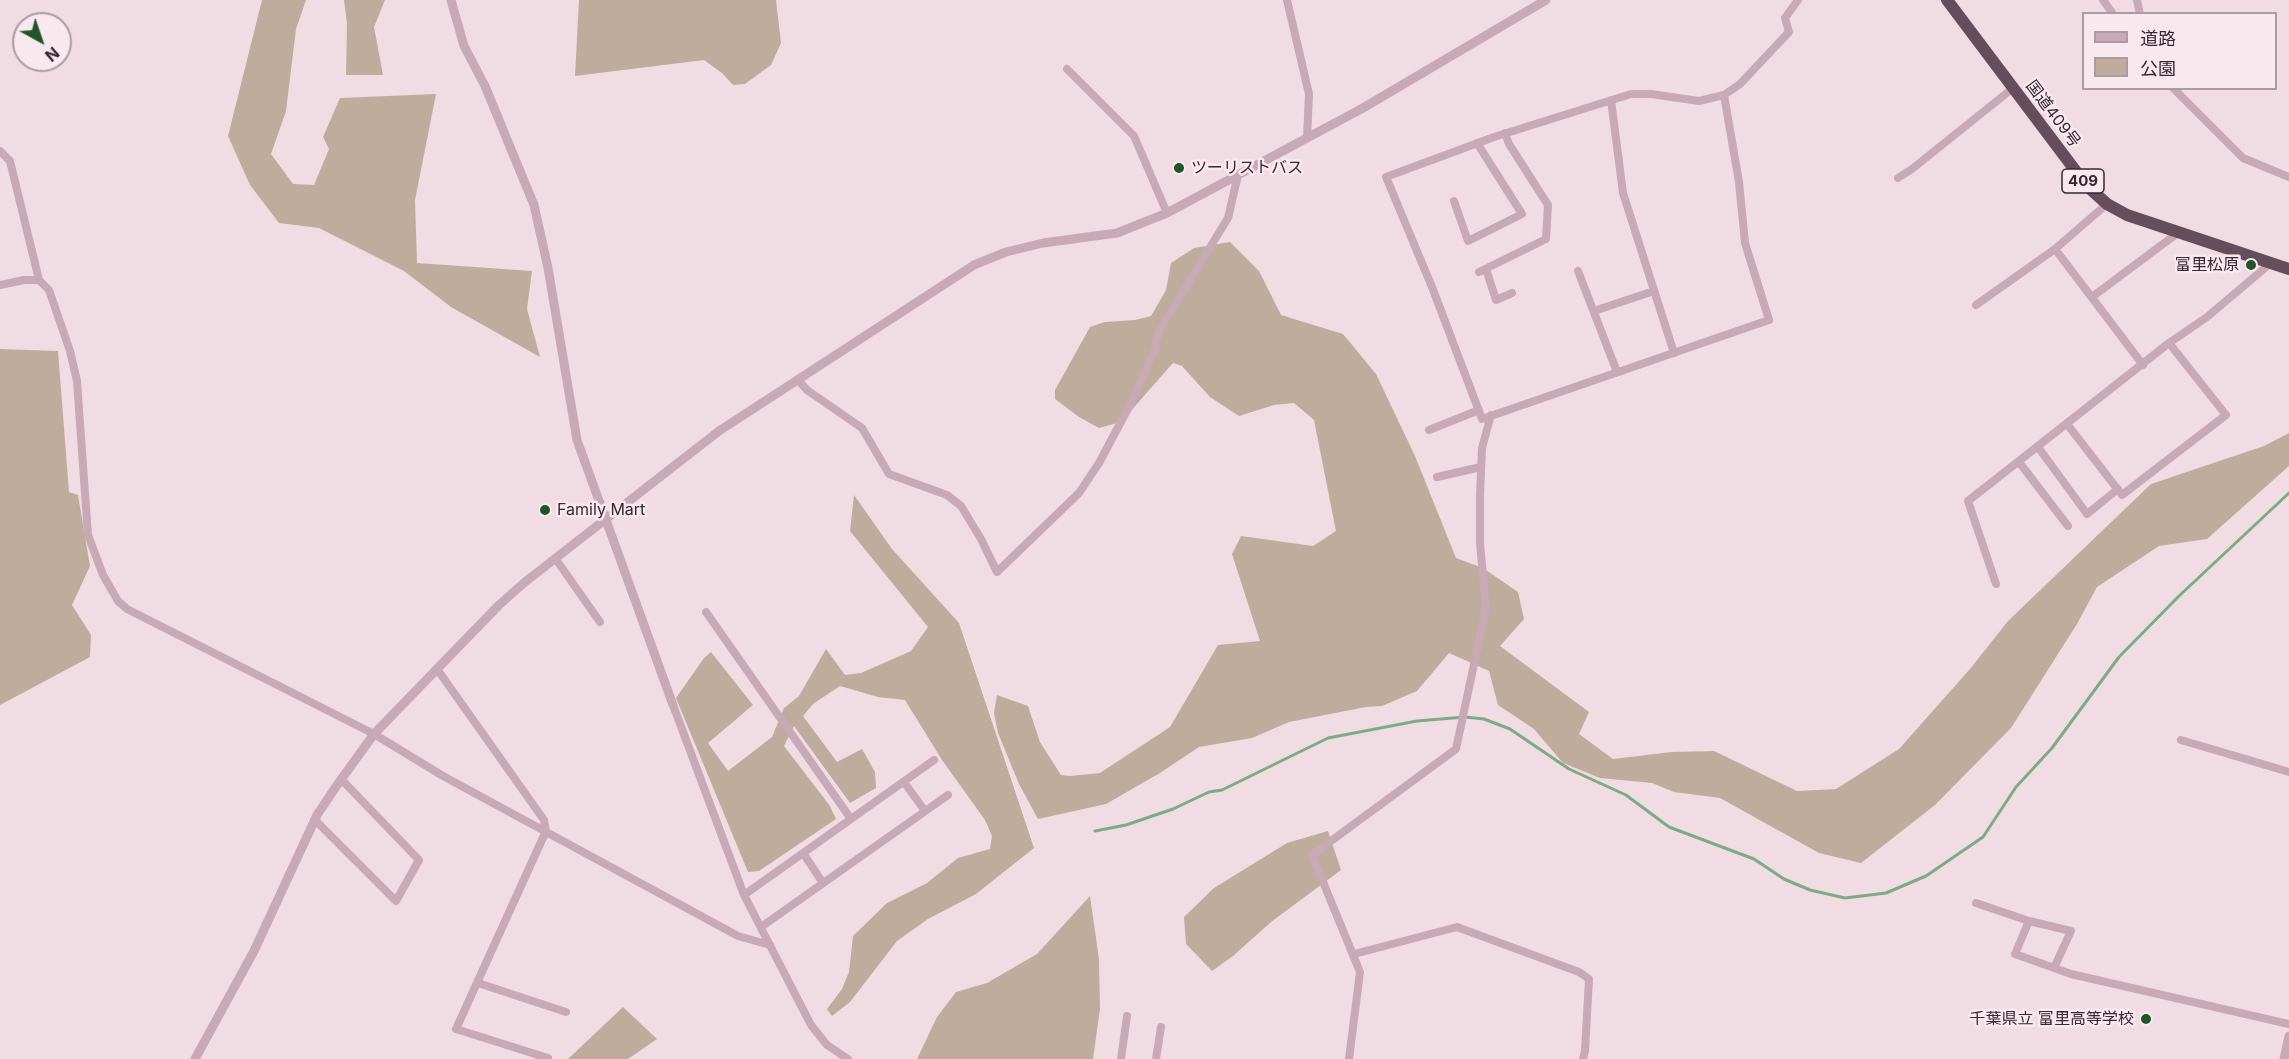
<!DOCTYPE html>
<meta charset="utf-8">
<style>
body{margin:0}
#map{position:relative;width:2289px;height:1059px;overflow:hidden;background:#f1dce4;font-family:Inter,"Noto Sans JP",sans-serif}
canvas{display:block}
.legend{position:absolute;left:2082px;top:12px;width:195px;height:78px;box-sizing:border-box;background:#f9e8ee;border:2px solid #ab9ba2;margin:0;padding:8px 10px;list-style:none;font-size:18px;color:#352830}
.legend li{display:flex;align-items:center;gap:12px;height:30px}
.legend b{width:30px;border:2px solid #ab9ba2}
.north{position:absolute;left:12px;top:12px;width:60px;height:60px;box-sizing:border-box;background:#f9e8ee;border:2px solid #ab9ba2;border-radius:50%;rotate:140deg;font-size:16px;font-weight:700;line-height:24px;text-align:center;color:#352830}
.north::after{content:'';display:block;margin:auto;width:21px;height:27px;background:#205529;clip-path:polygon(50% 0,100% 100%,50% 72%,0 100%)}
</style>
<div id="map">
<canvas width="2289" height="1059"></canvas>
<ul class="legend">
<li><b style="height:8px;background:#c8a9b6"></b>道路</li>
<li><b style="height:16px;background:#bfac9d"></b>公園</li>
</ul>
<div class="north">N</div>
</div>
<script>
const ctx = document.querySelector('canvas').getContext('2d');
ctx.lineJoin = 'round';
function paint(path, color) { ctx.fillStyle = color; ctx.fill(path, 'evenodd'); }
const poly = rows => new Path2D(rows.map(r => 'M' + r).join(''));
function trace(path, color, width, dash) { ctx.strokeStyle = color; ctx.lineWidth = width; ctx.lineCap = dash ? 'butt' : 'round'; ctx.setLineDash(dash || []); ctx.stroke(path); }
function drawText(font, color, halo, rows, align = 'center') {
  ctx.font = font + ' Inter,"Noto Sans JP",sans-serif'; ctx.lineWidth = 5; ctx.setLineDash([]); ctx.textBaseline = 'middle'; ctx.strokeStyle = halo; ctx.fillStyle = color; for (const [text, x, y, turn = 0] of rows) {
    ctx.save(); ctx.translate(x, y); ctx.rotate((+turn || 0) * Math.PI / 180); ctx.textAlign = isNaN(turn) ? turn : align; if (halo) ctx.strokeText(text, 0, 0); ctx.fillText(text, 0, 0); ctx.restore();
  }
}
paint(poly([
 [262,0,306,0,296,29,286,111,271,154,293,184,314,185,329,149,323,137,340,98,436,94,415,200,417,263,532,271,527,309,540,357,451,307,404,271,319,228,279,223,250,185,228,136],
 [344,0,385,0,374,27,383,75,346,75,347,23],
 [579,0,776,0,781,43,771,65,745,84,733,85,722,73,704,60,575,76],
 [1230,242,1259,271,1281,315,1343,334,1376,374,1415,456,1456,558,1483,568,1518,592,1524,619,1500,646,1589,712,1579,734,1613,759,1672,752,1714,751,1797,791,1836,789,1899,749,1970,669,2008,621,2151,484,2264,446,2289,433,2289,466,2207,539,2159,546,2097,587,2077,624,2011,728,1935,805,1861,863,1819,853,1720,798,1674,792,1652,783,1600,778,1563,763,1534,729,1498,705,1489,671,1449,653,1417,691,1382,706,1366,707,1289,722,1252,738,1199,747,1160,773,1106,804,1038,819,1019,784,998,733,994,713,997,695,1028,706,1040,742,1061,775,1070,776,1100,773,1170,727,1218,645,1260,641,1232,554,1241,536,1313,546,1336,531,1314,420,1294,403,1274,405,1239,416,1210,397,1182,366,1173,363,1121,422,1099,428,1079,417,1055,399,1055,390,1090,327,1105,322,1135,320,1151,316,1166,290,1171,263,1194,248],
 [0,349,58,351,69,492,78,495,90,566,72,605,91,635,90,657,0,705],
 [854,495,892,549,959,623,1034,848,976,894,928,919,897,941,850,1002,832,1016,827,1009,842,989,849,972,853,936,887,903,927,883,958,858,990,849,992,836,985,820,942,760,905,700,878,697,840,686,813,704,803,716,837,762,862,749,875,772,876,788,850,803,794,726,784,746,830,806,836,819,759,871,748,872,676,698,704,658,711,652,753,705,708,743,728,771,772,737,784,708,799,696,826,649,845,675,861,673,911,651,928,627,850,531],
 [1328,831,1341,870,1271,922,1233,956,1212,971,1186,944,1184,917,1214,888,1287,843],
 [1090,896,1099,959,1100,1009,1093,1059,917,1059,937,1017,956,992,987,983,1037,954],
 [623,1007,657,1039,628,1059,568,1059]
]), '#bfac9d');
trace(poly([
 [1095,831,1126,825,1173,809,1209,792,1222,790,1328,738,1417,721,1465,717,1484,719,1510,729,1569,769,1626,795,1669,827,1754,859,1784,879,1810,890,1845,898,1886,893,1926,876,1983,837,2016,787,2052,748,2119,657,2179,596,2289,493]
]), '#7dac84', 3);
trace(poly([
 [1287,0,1309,94,1307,138],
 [2103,0,2113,14],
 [2137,0,2140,14],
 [1067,69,1134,136,1167,213],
 [2173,88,2243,158,2289,177],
 [1724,95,1739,182,1745,243,1769,320,1482,419,1432,287,1386,177,1494,137,1631,94,1651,94,1699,101,1724,95,1740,84,1789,32,1785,18,1798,0],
 [1611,100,1623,193,1674,353],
 [0,151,10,161,39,280],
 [1898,178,1912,169,2013,88],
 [1454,201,1468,241,1522,214,1477,143],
 [2055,249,2143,365],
 [1486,269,1496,300,1512,293],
 [1578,271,1617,372],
 [1479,272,1546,239,1548,205,1509,144,1505,133],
 [0,285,24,280,39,280,49,290,70,351,77,381,88,535,103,575,118,601,127,609,374,734,443,776,738,936,770,945],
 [2092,297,2179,232],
 [1976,305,2055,249,2107,204],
 [1594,311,1654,291],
 [798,380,807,390,862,428,889,474,947,495,961,506,981,539,997,572,1079,493,1099,463,1131,403,1154,351,1160,329,1228,218,1238,175],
 [2067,424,2122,495,2226,415,2169,343],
 [1429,430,1479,410],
 [2038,447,2087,514,2118,489],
 [2019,462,2068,526],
 [1437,477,1481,467],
 [555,558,600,622],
 [1996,584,1968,501,2169,343,2207,317,2272,262],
 [706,612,851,819],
 [437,669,544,820,546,831,456,1029,548,1058],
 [673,705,744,895,811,1025,827,1045,848,1059],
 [2181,740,2289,772],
 [904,782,925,811],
 [315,820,396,901,419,860,341,779],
 [803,853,823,883],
 [744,895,934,760],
 [1976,903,2029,921,2071,931,2054,968],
 [2029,921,2015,954,2071,974,2289,1024],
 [761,927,948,795],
 [1354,954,1457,927,1579,972,1589,979,1585,1051,1583,1059],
 [478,983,566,1012],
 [1121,1059,1127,1016],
 [1156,1059,1161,1027],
 [1349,1059,1360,972,1312,855,1456,749,1486,608,1480,543,1480,495,1482,448,1491,415]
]), '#c8a9b6', 8);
trace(poly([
 [451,0,464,46,485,86,534,205,548,268,577,440,673,705],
 [195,1059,254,951,317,815,335,788,374,734,499,605,525,582,719,431,974,265,1006,252,1043,243,1117,233,1167,213,1363,108,1546,0],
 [2284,1059,2289,1036]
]), '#c8a9b6', 9);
trace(poly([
 [1947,0,2087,186,2107,204,2127,215,2289,269]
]), '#664d5c', 12);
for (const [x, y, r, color] of [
 [1179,168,6,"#205529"],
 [2251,265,6,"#205529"],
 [545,510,6,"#205529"],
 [2146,1019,6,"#205529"]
]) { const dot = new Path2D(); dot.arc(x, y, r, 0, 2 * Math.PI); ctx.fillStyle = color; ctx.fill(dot); trace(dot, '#f9e8ee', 2); }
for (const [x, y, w] of [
 [2083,181,42]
]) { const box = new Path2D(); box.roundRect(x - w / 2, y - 12, w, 24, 4.5); ctx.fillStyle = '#f9e8ee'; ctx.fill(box); trace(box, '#352830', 1.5); }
drawText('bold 15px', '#352830', null, [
 ["409",2083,181]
]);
drawText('16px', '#352830', '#f9e8ee', [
 ["国道409号",2053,114,53]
]);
drawText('16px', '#352830', '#f9e8ee', [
 ["ツーリストバス",1191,168],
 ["富里松原",2239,265,"right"],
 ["Family Mart",557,510],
 ["千葉県立 富里高等学校",2134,1019,"right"]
], 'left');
</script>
